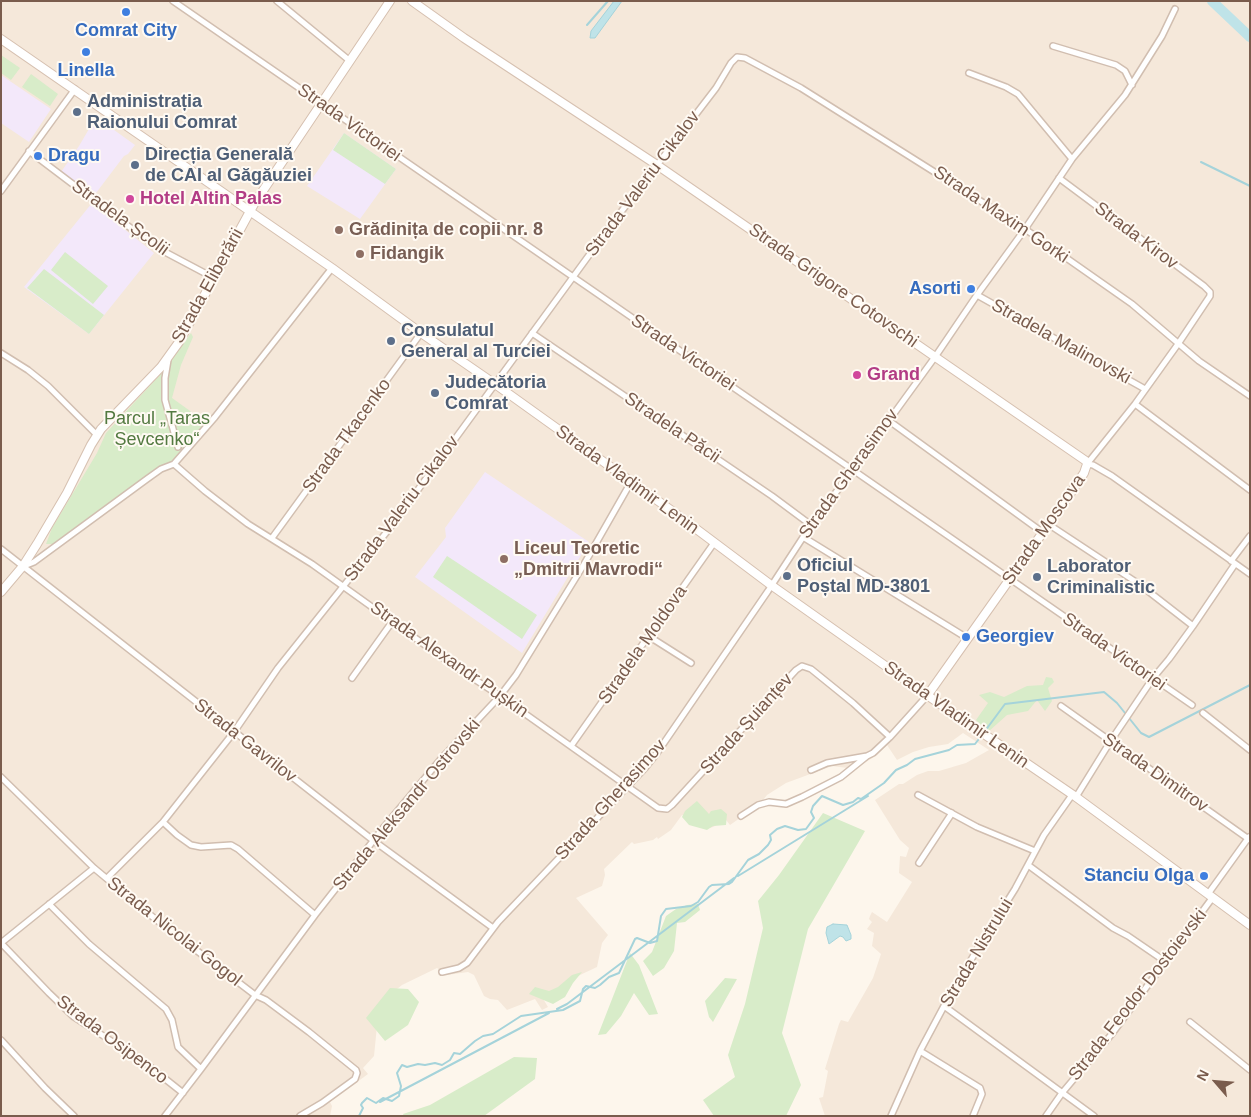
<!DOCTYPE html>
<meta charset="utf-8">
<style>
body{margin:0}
#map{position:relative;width:1251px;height:1117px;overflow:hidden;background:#fdf6ec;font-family:Helvetica,sans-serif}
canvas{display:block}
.frame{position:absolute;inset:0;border:2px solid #7a5c4d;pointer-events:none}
.north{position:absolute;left:1191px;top:1057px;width:50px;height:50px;-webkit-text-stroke:4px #fffaf3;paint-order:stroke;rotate:297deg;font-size:14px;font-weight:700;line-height:20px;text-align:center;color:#7a5c4d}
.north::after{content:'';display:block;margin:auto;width:18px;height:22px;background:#7a5c4d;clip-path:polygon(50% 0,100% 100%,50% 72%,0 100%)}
</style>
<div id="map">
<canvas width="1251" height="1117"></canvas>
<div class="frame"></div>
<div class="north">N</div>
</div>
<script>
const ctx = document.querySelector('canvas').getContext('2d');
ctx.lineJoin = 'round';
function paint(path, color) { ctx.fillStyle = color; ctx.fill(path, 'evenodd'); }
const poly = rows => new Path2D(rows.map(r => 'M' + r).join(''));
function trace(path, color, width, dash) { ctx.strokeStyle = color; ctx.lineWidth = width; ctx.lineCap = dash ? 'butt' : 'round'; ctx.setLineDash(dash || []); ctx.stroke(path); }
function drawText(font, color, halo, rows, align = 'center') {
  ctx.font = font + ' Helvetica,sans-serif'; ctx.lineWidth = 4; ctx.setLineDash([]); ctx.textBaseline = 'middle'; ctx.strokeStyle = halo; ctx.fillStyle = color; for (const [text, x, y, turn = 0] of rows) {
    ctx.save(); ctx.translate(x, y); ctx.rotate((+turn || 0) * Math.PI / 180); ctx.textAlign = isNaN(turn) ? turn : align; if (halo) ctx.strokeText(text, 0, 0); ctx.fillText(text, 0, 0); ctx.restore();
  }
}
paint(poly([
 [1,1,1250,1,1250,1116,825,1116,819,1098,823,1097,828,1071,825,1069,839,1024,841,1020,848,1022,873,978,881,954,872,946,874,933,867,929,872,922,869,919,870,916,872,912,887,922,912,882,899,873,900,856,906,857,909,848,900,840,875,800,899,784,903,784,917,775,928,771,939,771,966,763,989,750,963,733,948,744,929,747,913,752,897,760,887,745,877,755,855,769,832,766,786,783,767,795,760,804,730,825,726,820,713,827,706,829,682,815,671,830,658,839,657,837,653,840,634,844,632,842,604,869,605,875,602,886,576,898,608,935,602,943,597,967,580,975,550,994,542,997,548,1007,542,1010,535,999,507,1010,498,1000,490,999,484,996,474,975,468,972,447,975,437,968,402,985,397,989,377,1026,374,1056,363,1068,368,1074,330,1102,332,1106,330,1116,1,1116]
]), '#f5e8da');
paint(poly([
 [1,75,51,109,29,142,1,123],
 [96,117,135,145,128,154,124,156,93,197,61,172,79,146],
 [344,133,396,169,360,219,307,186],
 [92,203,154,253,89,334,24,287],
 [485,472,589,542,522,653,415,577,446,537,445,528]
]), '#f3e8fa');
paint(poly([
 [1,55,20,68,11,80,1,73],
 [31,74,58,94,50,106,22,87],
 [344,133,396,169,385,184,333,150],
 [65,252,108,286,93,304,51,270],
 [44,269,104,315,89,334,27,288],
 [191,333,193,337,181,365,172,398,207,423,182,454,172,461,160,467,125,491,54,544,46,544,52,528,97,453,106,433,159,376],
 [447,556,537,615,522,639,433,577],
 [1046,677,1052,678,1054,682,1048,688,1052,701,1045,711,1037,700,1028,711,1007,715,988,732,976,720,988,703,979,695,990,692,1004,697,1027,686,1043,685],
 [697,801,709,814,711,811,721,809,727,814,726,825,713,826,707,830,689,825,682,817,685,811],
 [823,813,865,831,808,929,782,1033,801,1085,786,1116,714,1116,703,1100,735,1077,728,1055,745,1004,763,928,758,901,779,875],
 [698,904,700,910,685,922,677,923,674,951,664,968,653,976,643,961,652,952,666,916,676,909,687,905],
 [630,953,639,965,658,1014,649,1015,634,993,621,1016,606,1034,598,1035],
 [582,972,573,983,565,997,553,1004,529,994,535,987,549,991,558,987,572,975],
 [725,978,737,979,713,1022,709,1017,705,1001],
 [390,988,408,989,419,1002,408,1025,385,1041,366,1018],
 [514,1057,537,1058,535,1079,484,1116,404,1116,403,1114,430,1105]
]), '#d8ecc9');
const water = poly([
 [614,1,622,1,595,38,590,38,591,31,614,1],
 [833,924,847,925,851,935,851,939,846,941,843,937,840,936,829,944,826,933,827,927,833,924]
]);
paint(water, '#bfe3e8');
trace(water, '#a5d3da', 1);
trace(poly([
 [587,25,608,1],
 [1201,162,1250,186],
 [985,731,1005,704,1104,692,1117,703,1141,733,1149,737,1250,685],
 [738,876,868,796],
 [557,1009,567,1004,734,878],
 [380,1102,549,1013],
 [359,1116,363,1108,361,1105,362,1103,367,1098,376,1103,383,1098,392,1101,399,1096,401,1086,397,1073,402,1065,407,1067,418,1064,425,1065,435,1063,442,1065,450,1060,454,1053,460,1054,475,1041,483,1036,493,1034,521,1016,563,1010,580,1001,583,989,586,986,595,988,600,985,609,977,619,973,635,939,637,938,650,943,657,941,661,916,666,909,691,906,698,902,709,887,712,885,729,884,732,882,748,860,759,854,768,845,771,840,770,835,777,829,785,826,798,830,806,829,814,818,811,812,813,806,822,796,843,805,853,802,858,798,861,799,884,783,896,770,907,765,915,759,949,750,957,745,975,744,982,735]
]), '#a5d3da', 2);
trace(poly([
 [1212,1,1250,37]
]), '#bfe3e8', 10);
const street = poly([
 [173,1,853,470,1192,705],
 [277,1,350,61],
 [1053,46,1116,65,1125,71,1132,85],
 [969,73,1006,87,1018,94,1072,159],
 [29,151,136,232,165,252,214,278],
 [1059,178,1204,286,1210,292,1210,296,1178,344,1135,404,1087,464],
 [1,191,75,89],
 [977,295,1145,389],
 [532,333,772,496,811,525],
 [1,353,28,370,48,386,97,435],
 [168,360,165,378,165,400,178,447],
 [1135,404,1250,490],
 [888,420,1042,532],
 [174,464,205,491,248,524,312,564,450,663,500,696,658,808,667,809,672,805,796,670,802,666,811,669,853,703,890,737],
 [1087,464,1093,465,1112,476,1250,574],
 [1048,524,1139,584,1193,626],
 [803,537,967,638],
 [272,538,421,333],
 [1,549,374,841,493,928],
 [1231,561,1250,536],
 [24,566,34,562,147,479,161,469,174,464,215,417,332,268],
 [650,637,691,663],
 [352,678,392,622],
 [1061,706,1250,840],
 [1203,713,1250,750],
 [571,746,714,543],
 [811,770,827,763,867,756,873,753,890,737,927,696],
 [1,777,94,868,154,918,255,995,266,1000,309,1032,356,1070,357,1073,355,1079,322,1103,300,1116],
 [918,795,977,827,1035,851],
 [1076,797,1110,742,1153,678,1169,659,1193,626,1235,564],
 [741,816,758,805,769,802,786,804,802,797,841,777,867,756],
 [163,822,177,835,191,845,201,847,231,845,238,849,315,915],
 [919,863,952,813],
 [1028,865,1113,928,1128,936,1166,962],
 [94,868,1,943,49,993,74,1017,144,1062,183,1093],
 [107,878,163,822,234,732,278,668,393,524,611,225,716,88,731,63,737,57,745,58,801,88,1025,229,1132,304,1199,361,1250,396],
 [1208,894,1249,837],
 [49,904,89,944,166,1009,172,1020,178,1047,201,1069],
 [442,972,459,968,467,963,498,922,645,768,657,753,768,591,811,525,853,470,935,357,977,295,1025,229,1072,159,1125,95,1162,36,1175,9],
 [944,1006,1094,1116],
 [1190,1022,1250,1070],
 [1,1040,45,1088,74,1116],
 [920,1051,980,1088,982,1094,973,1116],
 [165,1116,201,1069,315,915,384,827,440,760,500,696,516,675,583,566,631,482],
 [891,1116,920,1051,944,1006,978,948,1015,889,1044,835,1072,795],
 [1046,1116,1062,1093,1111,1035,1213,897]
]);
const secondary = poly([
 [412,1,464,38,657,165,1086,461,1087,464,1084,473,1070,494,927,696],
 [1,39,332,268,421,333,495,384,675,513,771,585,921,691,1076,797,1250,925],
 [1,592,23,566,37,544,67,493,91,445,101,429,161,367,179,342,254,204,390,1]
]);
trace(street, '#d1beb0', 8);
trace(secondary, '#d6c0b0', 10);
trace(street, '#fff', 5);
trace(secondary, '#fff', 8);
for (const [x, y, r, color] of [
 [126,12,5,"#3f7fe0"],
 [86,52,5,"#3f7fe0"],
 [77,112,5,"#5c6f8a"],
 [38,156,5,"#3f7fe0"],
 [135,165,5,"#5c6f8a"],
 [130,199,5,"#d1479c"],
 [339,230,5,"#8d6e63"],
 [360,254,5,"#8d6e63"],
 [971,289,5,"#3f7fe0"],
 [391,341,5,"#5c6f8a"],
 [857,375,5,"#d1479c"],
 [435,393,5,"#5c6f8a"],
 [504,559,5,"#8d6e63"],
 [787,576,5,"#5c6f8a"],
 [1037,577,5,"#5c6f8a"],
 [966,637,5,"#3f7fe0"],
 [1204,876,5,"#3f7fe0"]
]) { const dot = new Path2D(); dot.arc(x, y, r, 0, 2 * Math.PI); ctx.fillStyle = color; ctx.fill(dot); trace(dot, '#fffaf3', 2); }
drawText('bold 18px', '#366cbe', '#fffaf3', [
 ["Comrat City",126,31],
 ["Linella",86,71],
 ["Dragu",48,156,"left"],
 ["Asorti",961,289,"right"],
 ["Georgiev",976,637,"left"],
 ["Stanciu Olga",1194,876,"right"]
]);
drawText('bold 18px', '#4e5e75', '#fffaf3', [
 ["Administrația",87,102],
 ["Raionului Comrat",87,123],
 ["Direcția Generală",145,155],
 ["de CAI al Găgăuziei",145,176],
 ["Consulatul",401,331],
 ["General al Turciei",401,352],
 ["Judecătoria",445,383],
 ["Comrat",445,404],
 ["Oficiul",797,566],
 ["Poștal MD-3801",797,587],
 ["Laborator",1047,567],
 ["Criminalistic",1047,588]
], 'left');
drawText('18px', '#7a5c4d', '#fffaf3', [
 ["Strada Victoriei",349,123,35],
 ["Strada Valeriu Cikalov",643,184,-53],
 ["Strada Maxim Gorki",1001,215,34],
 ["Stradela Școlii",120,218,36],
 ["Strada Kirov",1136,236,37],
 ["Strada Eliberării",208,286,-61],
 ["Strada Grigore Cotovschi",833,286,35],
 ["Stradela Malinovski",1061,342,29],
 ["Strada Victoriei",683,353,34],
 ["Stradela Păcii",672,428,34],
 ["Strada Tkacenko",347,436,-54],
 ["Strada Gherasimov",849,474,-54],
 ["Strada Vladimir Lenin",627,480,36],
 ["Strada Valeriu Cikalov",402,509,-53],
 ["Strada Moscova",1044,530,-55],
 ["Stradela Moldova",643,645,-55],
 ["Strada Victoriei",1114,652,35],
 ["Strada Alexandr Pușkin",449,660,35],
 ["Strada Vladimir Lenin",956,715,35],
 ["Strada Șuianțev",747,724,-48],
 ["Strada Gavrilov",245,741,38],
 ["Strada Dimitrov",1155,773,35],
 ["Strada Gherasimov",611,800,-48],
 ["Strada Aleksandr Ostrovski",407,805,-50],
 ["Strada Nicolai Gogol",174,932,38],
 ["Strada Nistrului",977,953,-59],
 ["Strada Feodor Dostoievski",1138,995,-52],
 ["Strada Osipenco",112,1040,37]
]);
drawText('bold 18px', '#b23c85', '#fffaf3', [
 ["Hotel Altin Palas",140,199],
 ["Grand",867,375]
], 'left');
drawText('bold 18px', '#785e54', '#fffaf3', [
 ["Grădinița de copii nr. 8",349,230],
 ["Fidangik",370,254],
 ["Liceul Teoretic",514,549],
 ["„Dmitrii Mavrodi“",514,570]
], 'left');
drawText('18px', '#537a41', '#fffaf3', [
 ["Parcul „Taras",157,419],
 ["Șevcenko“",157,440]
]);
</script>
